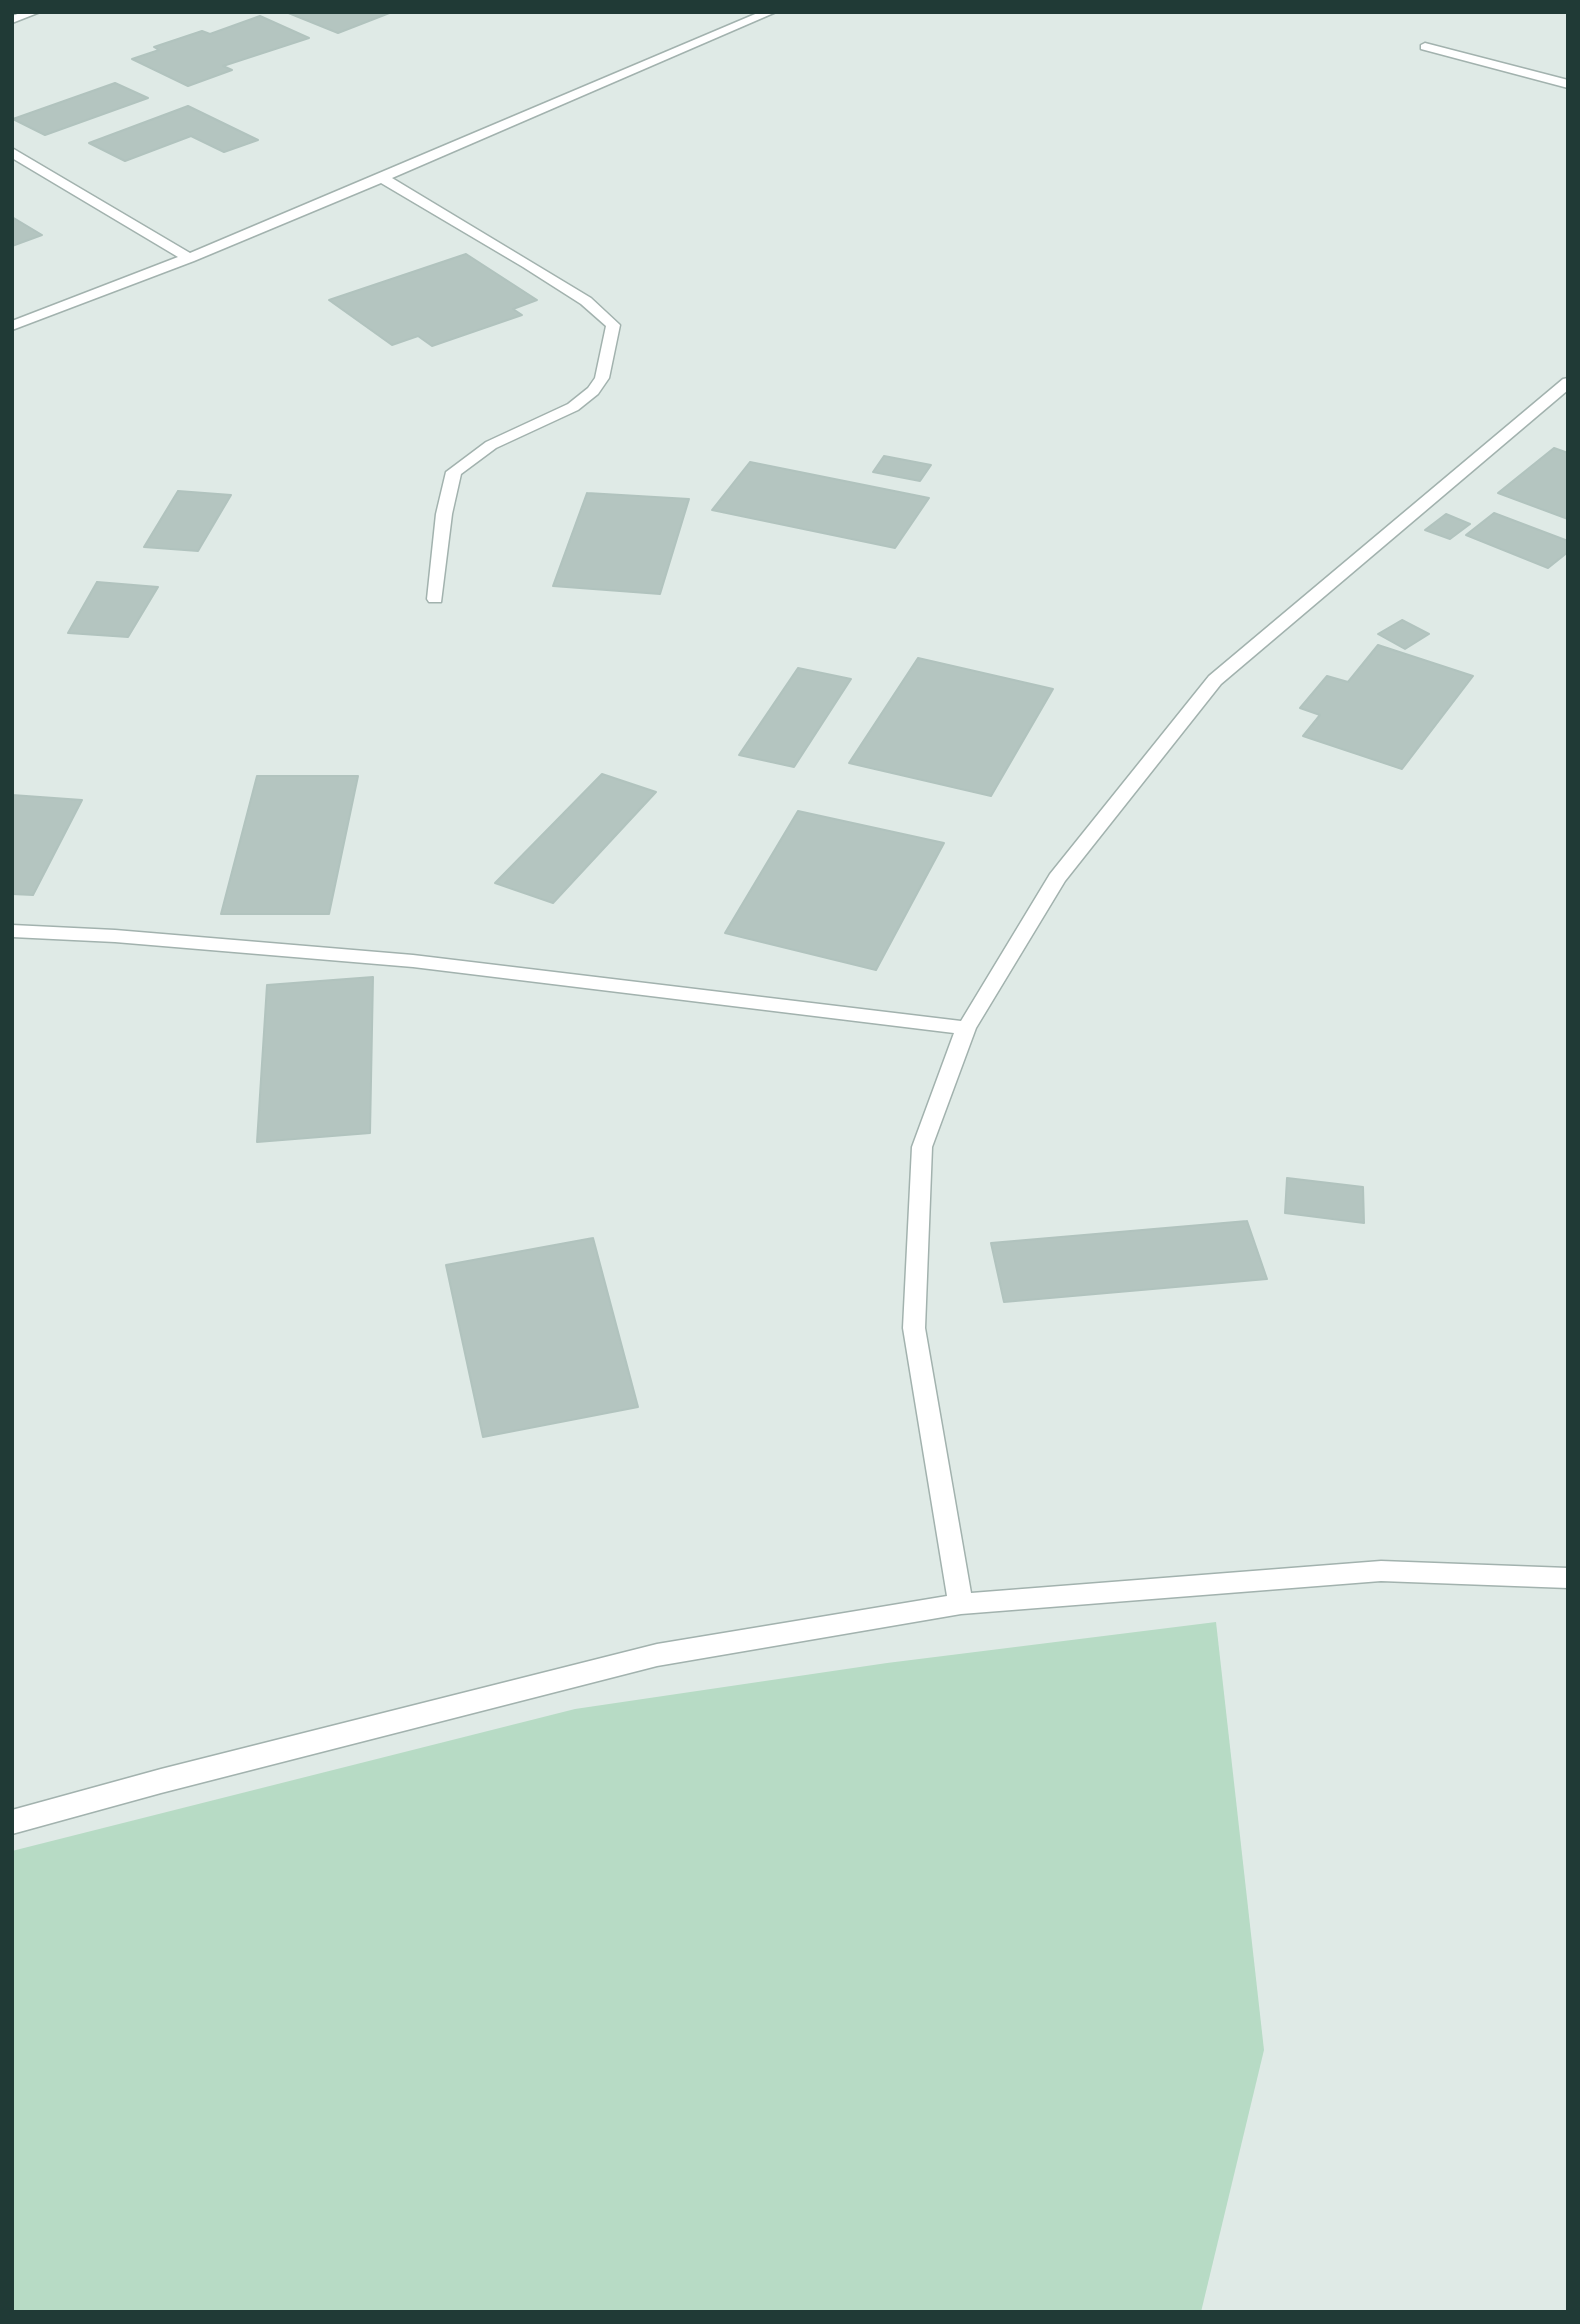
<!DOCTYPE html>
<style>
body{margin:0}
#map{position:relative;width:1580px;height:2324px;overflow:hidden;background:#dfeae6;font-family:"IBM Plex Sans",sans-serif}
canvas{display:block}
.frame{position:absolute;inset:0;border:14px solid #203a36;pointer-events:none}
</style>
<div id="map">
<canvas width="1580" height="2324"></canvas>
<div class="frame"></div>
</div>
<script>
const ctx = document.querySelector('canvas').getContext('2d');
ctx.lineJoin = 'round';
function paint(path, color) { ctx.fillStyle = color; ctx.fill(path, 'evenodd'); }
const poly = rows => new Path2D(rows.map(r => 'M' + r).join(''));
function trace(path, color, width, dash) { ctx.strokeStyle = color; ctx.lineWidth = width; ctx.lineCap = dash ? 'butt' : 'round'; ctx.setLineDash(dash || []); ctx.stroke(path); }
paint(poly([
 [1216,1622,1264,2050,1201,2312,12,2312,12,1851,575,1709,887,1663]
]), '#b7dbc5');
const building = poly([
 [286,12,392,12,338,33,286,12],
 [260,16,309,38,223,66,232,70,188,86,132,59,159,50,154,47,202,31,210,34,260,16],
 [115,83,148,98,45,135,13,119,115,83],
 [188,106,258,140,224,152,191,136,125,161,89,143,188,106],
 [12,217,42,235,12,246,12,217],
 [466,254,537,300,513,309,522,315,432,346,418,336,392,345,329,300,466,254],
 [1554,448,1568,453,1568,519,1498,493,1554,448],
 [884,456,931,465,920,481,873,472,884,456],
 [750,462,929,498,895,548,712,510,750,462],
 [178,491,231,495,198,551,144,547,178,491],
 [587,493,689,499,660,594,553,586,587,493],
 [1494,513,1568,541,1568,552,1548,568,1466,535,1494,513],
 [1446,514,1470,524,1450,539,1425,530,1446,514],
 [97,582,158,587,128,637,68,633,97,582],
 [1402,620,1429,634,1405,649,1378,634,1402,620],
 [1378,645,1473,676,1402,769,1303,736,1320,715,1300,708,1327,676,1348,682,1378,645],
 [918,658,1053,689,991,796,849,763,918,658],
 [798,668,851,679,794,767,739,755,798,668],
 [602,774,656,792,553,903,495,883,602,774],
 [257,776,358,776,329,914,221,914,257,776],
 [12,795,82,800,33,895,12,894,12,795],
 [798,811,944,843,876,970,725,933,798,811],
 [373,977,370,1133,257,1142,267,985,373,977],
 [1287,1178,1363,1187,1364,1223,1285,1213,1287,1178],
 [1247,1221,1267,1279,1004,1302,991,1243,1247,1221],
 [593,1238,638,1407,483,1437,446,1265,593,1238]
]);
paint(building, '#b4c5c0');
trace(building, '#b1c3be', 2);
const minor = poly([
 [23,12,40,12,12,23,12,16,23,12],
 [760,12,776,12,392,178,591,298,620,325,609,378,598,394,578,410,496,448,461,474,452,514,441,602,429,602,427,599,436,514,446,472,486,442,568,404,588,388,595,378,606,326,581,304,523,267,381,183,194,261,12,330,12,321,178,257,12,158,12,148,190,253,760,12],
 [1425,43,1568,80,1568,88,1421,49,1421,45,1425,43],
 [1568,378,1568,390,1221,684,1065,881,976,1028,932,1147,925,1328,971,1593,1381,1561,1568,1568,1568,1588,1381,1581,961,1614,657,1666,161,1793,12,1834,12,1810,161,1769,657,1644,947,1596,903,1328,912,1147,954,1033,413,967,115,942,12,937,12,925,115,930,413,955,961,1021,1050,874,1209,676,1563,379,1568,378]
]);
trace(minor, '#a2b2ae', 3);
paint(minor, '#fff');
</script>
